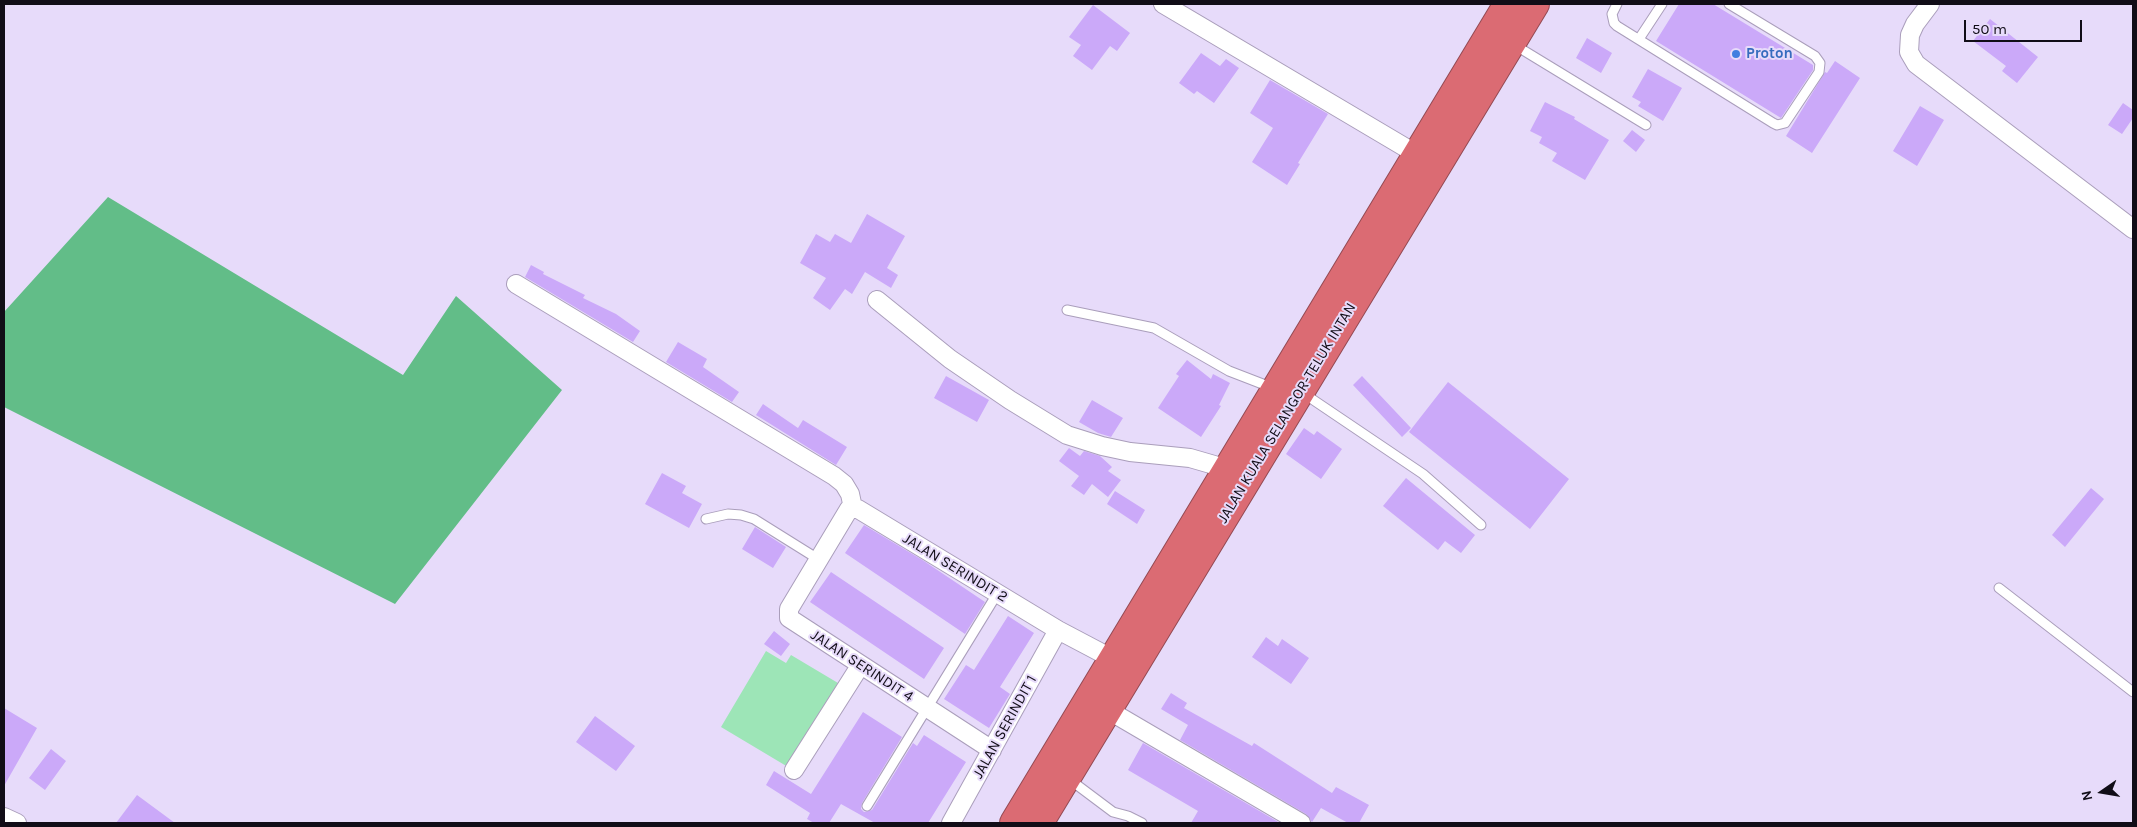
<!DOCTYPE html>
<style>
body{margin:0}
#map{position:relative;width:2137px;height:827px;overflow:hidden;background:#e7dbfa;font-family:Karla,sans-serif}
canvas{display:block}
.frame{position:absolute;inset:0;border:5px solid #110d17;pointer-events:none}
.north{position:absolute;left:2077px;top:767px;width:50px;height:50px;-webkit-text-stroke:4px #e7dbfa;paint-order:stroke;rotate:257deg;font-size:14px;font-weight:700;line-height:20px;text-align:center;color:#110d17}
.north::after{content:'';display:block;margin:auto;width:18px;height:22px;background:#110d17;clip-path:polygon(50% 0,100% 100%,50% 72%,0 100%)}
.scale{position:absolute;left:1964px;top:20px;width:118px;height:22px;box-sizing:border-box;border:2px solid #110d17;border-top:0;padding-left:6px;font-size:15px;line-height:18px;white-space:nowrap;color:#110d17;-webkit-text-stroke:4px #e7dbfa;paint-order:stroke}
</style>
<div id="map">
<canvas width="2137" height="827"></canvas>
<div class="frame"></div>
<div class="north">N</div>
<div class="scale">50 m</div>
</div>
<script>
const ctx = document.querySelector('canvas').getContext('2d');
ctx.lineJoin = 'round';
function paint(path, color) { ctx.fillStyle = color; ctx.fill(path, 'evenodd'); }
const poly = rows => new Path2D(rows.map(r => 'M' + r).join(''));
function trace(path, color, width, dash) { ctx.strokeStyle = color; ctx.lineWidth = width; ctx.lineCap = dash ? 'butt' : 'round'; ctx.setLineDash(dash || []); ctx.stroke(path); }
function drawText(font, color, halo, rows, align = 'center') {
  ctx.font = font + ' Karla,sans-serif'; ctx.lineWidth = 4; ctx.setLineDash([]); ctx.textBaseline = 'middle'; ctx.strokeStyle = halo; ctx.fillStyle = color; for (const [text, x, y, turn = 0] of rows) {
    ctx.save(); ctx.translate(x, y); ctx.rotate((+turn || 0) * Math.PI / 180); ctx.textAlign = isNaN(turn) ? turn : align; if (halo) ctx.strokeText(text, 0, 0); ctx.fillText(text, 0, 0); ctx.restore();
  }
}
paint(poly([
 [766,651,786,663,791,655,838,683,788,767,721,727]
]), '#9de5b7');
paint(poly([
 [108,197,403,375,456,296,562,390,395,604,4,407,4,312]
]), '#62bd88');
paint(poly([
 [1679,4,1713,4,1813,65,1813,70,1781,118,1656,41],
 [1093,5,1130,33,1117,51,1110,46,1092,70,1073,56,1081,45,1069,37],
 [1990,19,2038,57,2017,83,2002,71,2006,66,1973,41],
 [1587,38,1612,53,1601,73,1576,58],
 [1201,53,1220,66,1226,59,1239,68,1214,103,1197,91,1194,94,1179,83],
 [1835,61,1860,78,1812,153,1786,136,1825,72,1827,73],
 [1648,69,1682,88,1663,121,1638,106,1641,102,1632,97],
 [1270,80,1328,114,1298,163,1300,164,1287,185,1252,162,1273,128,1250,113],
 [1545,102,1575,117,1574,119,1609,140,1585,180,1552,161,1557,153,1539,143,1542,137,1530,131],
 [2123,103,2133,110,2133,118,2122,134,2108,125],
 [1920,106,1944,120,1917,166,1893,151],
 [1632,130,1645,140,1636,152,1623,141],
 [867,214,905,236,887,268,898,275,891,288,865,272,852,294,845,289,830,310,813,298,826,278,800,263,816,234,830,242,835,234,851,243],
 [531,265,544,272,543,274,585,295,583,298,616,314,640,331,633,342,525,277],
 [678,342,707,359,703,367,739,392,732,402,666,362],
 [1187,360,1211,379,1213,374,1230,383,1219,405,1221,406,1201,437,1158,408,1179,376,1176,374],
 [946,376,989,400,977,422,934,398],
 [1362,376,1411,428,1402,437,1353,385],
 [1448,382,1569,479,1530,529,1409,432],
 [1092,400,1123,418,1111,437,1098,433,1079,422],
 [763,404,798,428,803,420,847,447,836,465,756,415],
 [1304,428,1314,435,1317,431,1342,449,1321,479,1286,454],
 [1069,448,1080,456,1084,451,1100,456,1112,467,1108,471,1121,480,1108,497,1092,484,1084,495,1071,486,1079,476,1059,461],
 [662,473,686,486,682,493,702,504,689,528,645,504],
 [1406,478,1475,535,1461,553,1445,541,1438,550,1383,506],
 [2091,488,2104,499,2065,547,2052,535],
 [1115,491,1145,510,1137,524,1107,504],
 [864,525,924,561,985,602,965,634,845,553],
 [755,527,786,547,773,568,742,549],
 [831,572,944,648,924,679,810,602],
 [1008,616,1034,633,1000,687,1010,694,989,728,944,699,966,665,974,670],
 [774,631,790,644,781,656,764,644],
 [1266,637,1278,646,1282,639,1309,658,1291,684,1252,657],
 [1171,693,1187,703,1184,708,1252,746,1254,743,1332,793,1336,787,1369,805,1359,823,1348,823,1321,808,1312,822,1306,814,1180,740,1188,725,1161,709],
 [4,708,37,728,4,786],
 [863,712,902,737,862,803,861,809,864,812,872,810,913,743,917,746,924,735,966,762,928,823,875,823,841,804,829,823,814,823,807,819,810,813,766,785,774,771,811,794],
 [595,716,635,746,616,771,576,742],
 [1143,743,1280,823,1191,823,1198,811,1128,770],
 [51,749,66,761,45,790,29,778],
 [137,795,175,823,116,823]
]), '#cba9f9');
const lane = poly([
 [1617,4,1612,14,1614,23,1617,26,1773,123,1777,125,1785,123,1819,72,1820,63,1815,56,1729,4],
 [1639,39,1662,4],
 [1513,44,1646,125],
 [1067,310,1154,328,1229,371,1273,388],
 [1303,393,1423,474,1481,525],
 [706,519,728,514,741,515,754,519,818,559],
 [1999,588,2133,692],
 [1069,779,1113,812,1128,816,1142,823],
 [867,806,997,594]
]);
const street = poly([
 [1163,4,1418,155],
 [1930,4,1915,24,1910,35,1909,52,1916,64,2133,229],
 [516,284,834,476,844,484,850,494,853,508],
 [877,300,950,359,1010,400,1067,435,1102,446,1130,452,1190,458,1228,469],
 [1108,710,1301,823],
 [992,750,789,618,789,609,849,509,858,509,1058,630,1113,659],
 [794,770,860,666],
 [4,817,17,823],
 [951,823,1058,630]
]);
const highway = poly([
 [1014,823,1508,4],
 [1039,823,1535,4]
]);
trace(lane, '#aa9ebb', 11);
trace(street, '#aa9ebb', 20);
trace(highway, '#944a53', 30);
trace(lane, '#fff', 9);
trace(street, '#fff', 18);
trace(highway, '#db6b73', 28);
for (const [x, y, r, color] of [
 [1736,54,5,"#3f7fe0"]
]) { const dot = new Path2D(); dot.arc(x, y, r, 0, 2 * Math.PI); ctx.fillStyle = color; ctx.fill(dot); trace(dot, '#e7dbfa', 2); }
drawText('bold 15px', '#366cbe', '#e7dbfa', [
 ["Proton",1746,54]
], 'left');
drawText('15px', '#110d17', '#e7dbfa', [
 ["JALAN KUALA SELANGOR-TELUK INTAN",1287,413,-59],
 ["JALAN SERINDIT 2",955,568,31],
 ["JALAN SERINDIT 4",862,666,33],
 ["JALAN SERINDIT 1",1005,727,-61]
]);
</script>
